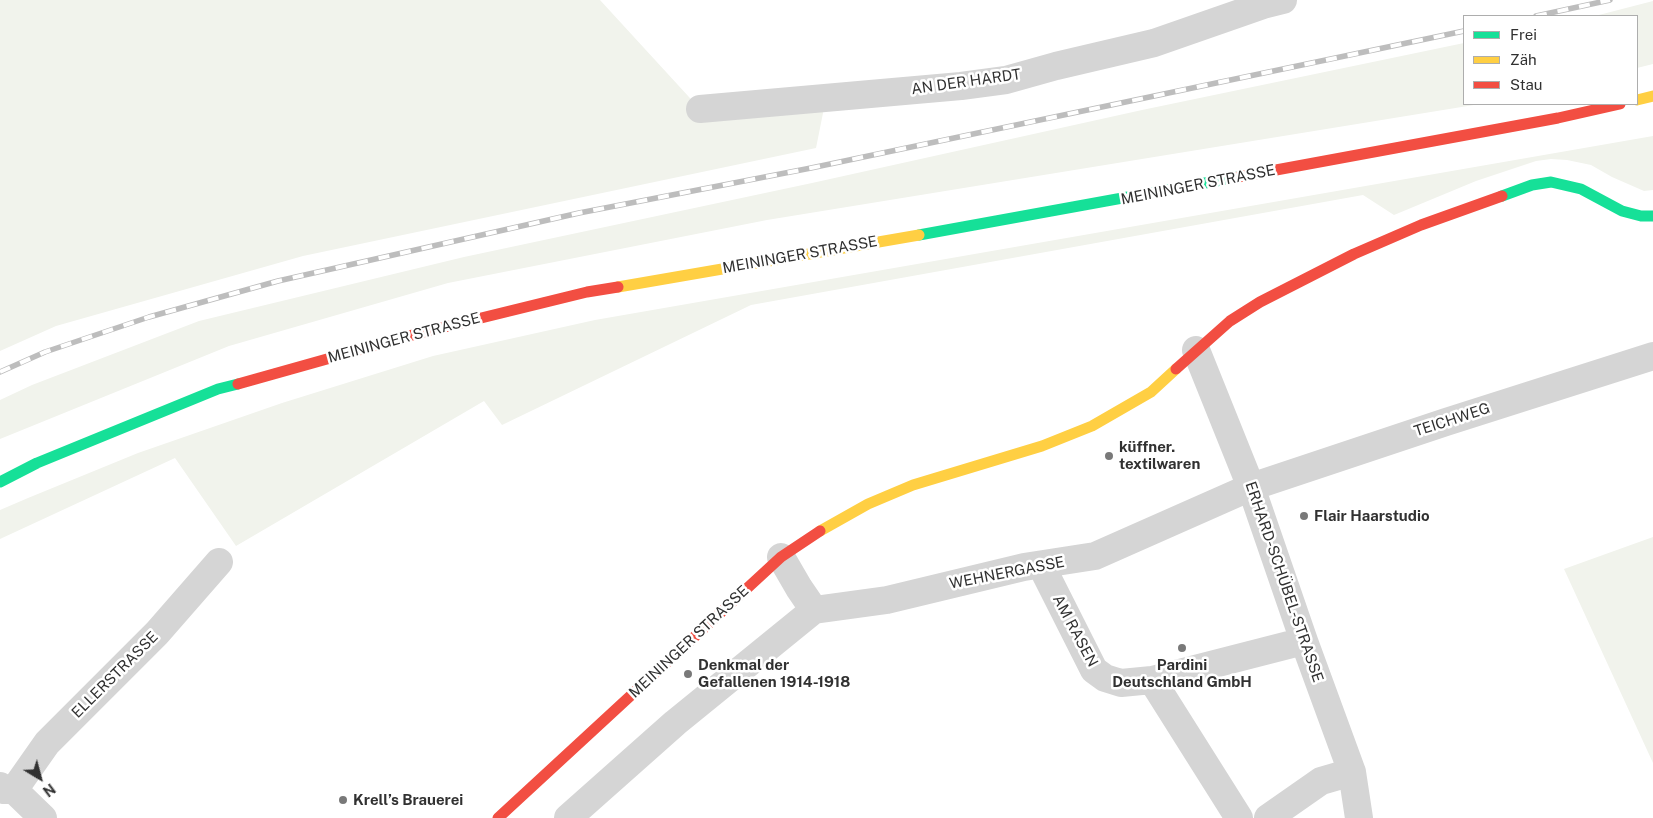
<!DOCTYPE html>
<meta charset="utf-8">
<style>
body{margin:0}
#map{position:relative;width:1653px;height:818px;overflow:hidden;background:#fff;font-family:"Public Sans",sans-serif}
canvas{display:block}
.legend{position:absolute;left:1463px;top:15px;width:175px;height:90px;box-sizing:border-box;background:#fff;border:1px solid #adadad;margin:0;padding:6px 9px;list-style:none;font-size:15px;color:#313131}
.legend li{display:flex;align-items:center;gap:10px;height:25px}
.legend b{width:25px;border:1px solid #adadad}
.north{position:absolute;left:15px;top:753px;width:50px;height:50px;-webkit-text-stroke:4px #fff;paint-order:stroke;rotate:143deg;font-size:14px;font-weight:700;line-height:20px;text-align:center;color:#313131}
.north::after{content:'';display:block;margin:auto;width:18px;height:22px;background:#313131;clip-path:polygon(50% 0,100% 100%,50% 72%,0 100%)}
</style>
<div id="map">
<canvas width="1653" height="818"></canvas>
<ul class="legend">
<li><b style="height:6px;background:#16e098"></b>Frei</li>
<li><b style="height:6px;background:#ffcf43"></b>Zäh</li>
<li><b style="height:6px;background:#f24e42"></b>Stau</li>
</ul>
<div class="north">N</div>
</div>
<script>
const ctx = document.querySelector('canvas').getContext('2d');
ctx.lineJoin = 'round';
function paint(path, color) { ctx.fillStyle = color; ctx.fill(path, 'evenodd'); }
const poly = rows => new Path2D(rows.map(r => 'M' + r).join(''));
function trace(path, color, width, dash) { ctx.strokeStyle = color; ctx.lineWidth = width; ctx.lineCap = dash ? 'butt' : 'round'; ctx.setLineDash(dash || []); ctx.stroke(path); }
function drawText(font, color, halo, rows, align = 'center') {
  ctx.font = font + ' "Public Sans",sans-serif'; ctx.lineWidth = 5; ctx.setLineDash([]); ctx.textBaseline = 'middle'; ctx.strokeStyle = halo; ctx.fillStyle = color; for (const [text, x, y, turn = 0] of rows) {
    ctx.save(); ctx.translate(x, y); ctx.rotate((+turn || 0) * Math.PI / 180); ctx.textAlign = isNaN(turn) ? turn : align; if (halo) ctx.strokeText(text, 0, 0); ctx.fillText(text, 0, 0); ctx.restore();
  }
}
paint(poly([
 [0,0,600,0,700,109,826,98,816,148,303,256,56,326,0,351],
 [1653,1,1653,64,1637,68,1637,16,1595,16],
 [1464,43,1464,104,1480,104,767,220,448,283,229,346,0,439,0,400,32,385,199,321,464,257,812,183,1142,110],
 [1653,136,1653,190,1644,191,1612,177,1591,165,1567,160,1551,159,1536,161,1476,181,1394,215,1363,195,751,305,502,425,484,401,236,546,175,458,0,539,0,510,28,498,138,453,282,403,433,356,595,320],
 [1653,537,1653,763,1564,569]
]), '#f1f3ec');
trace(poly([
 [700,109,961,86,1006,80,1056,66,1154,43,1263,5,1283,0],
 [1196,350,1251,487,1304,641,1352,772,1359,818],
 [781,557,799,588,814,610],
 [1041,565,1094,670,1105,678,1121,683,1152,680,1239,818],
 [814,610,887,600,1024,567,1095,556,1251,487,1446,422,1653,356],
 [1152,680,1304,641],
 [0,786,4,790,14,790,43,818],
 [14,790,47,743,157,633,219,562],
 [568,818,675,723,814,610],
 [1268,818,1321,781,1352,772]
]), '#d5d5d5', 28);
trace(poly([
 [1502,196,1532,185,1551,182,1581,189,1622,211,1641,216,1653,216],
 [919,235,1238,177],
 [0,482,37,463,218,389,238,384]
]), '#16e098', 11);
trace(poly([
 [1637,100,1653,96],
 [618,287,919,235],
 [820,531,868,504,913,485,1042,446,1092,426,1151,392,1176,369]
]), '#ffcf43', 11);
trace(poly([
 [1238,177,1558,118,1620,104],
 [1176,369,1230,321,1260,302,1354,254,1421,225,1502,196],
 [238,384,416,334,587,292,618,287],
 [498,818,781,557,820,531]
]), '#f24e42', 11);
const rail = poly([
 [1536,16,1610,0],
 [0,372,45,352,149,317,278,281,579,213,811,168,1464,31]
]);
trace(rail, '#bdbdbd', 5.5);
trace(rail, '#fff', 4, [11]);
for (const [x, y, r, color] of [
 [1109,456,5,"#797979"],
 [1304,516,5,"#797979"],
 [1182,648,5,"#797979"],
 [688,674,5,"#797979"],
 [343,800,5,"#797979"]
]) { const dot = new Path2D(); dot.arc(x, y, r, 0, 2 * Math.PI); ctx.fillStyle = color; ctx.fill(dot); trace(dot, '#fff', 2); }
drawText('15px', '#313131', '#fff', [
 ["AN DER HARDT",966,82,-8],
 ["MEININGER STRASSE",1198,185,-11],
 ["MEININGER STRASSE",800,255,-10],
 ["MEININGER STRASSE",404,338,-15],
 ["TEICHWEG",1452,420,-18],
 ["WEHNERGASSE",1007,573,-11],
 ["ERHARD-SCHÜBEL-STRASSE",1284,582,71],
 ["AM RASEN",1075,631,62],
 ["MEININGER STRASSE",689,642,-43],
 ["ELLERSTRASSE",115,675,-45]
]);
drawText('bold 15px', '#313131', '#fff', [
 ["küffner.",1119,447],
 ["textilwaren",1119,464],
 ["Flair Haarstudio",1314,516],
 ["Denkmal der",698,665],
 ["Gefallenen 1914-1918",698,682],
 ["Pardini",1182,665,"center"],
 ["Deutschland GmbH",1182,682,"center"],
 ["Krell’s Brauerei",353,800]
], 'left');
</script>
